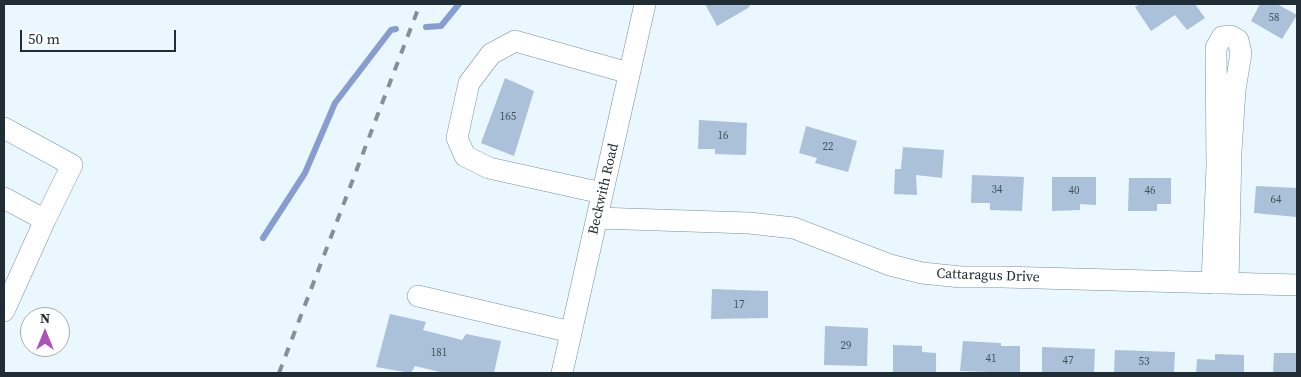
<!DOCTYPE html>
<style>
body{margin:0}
#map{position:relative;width:1301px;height:377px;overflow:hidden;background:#eaf7fe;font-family:"Source Serif 4",serif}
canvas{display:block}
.frame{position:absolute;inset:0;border:5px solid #202d34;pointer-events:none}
.north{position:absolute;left:20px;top:307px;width:50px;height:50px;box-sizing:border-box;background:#fff;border:1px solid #a6abae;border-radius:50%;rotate:0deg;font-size:14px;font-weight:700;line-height:20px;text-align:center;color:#202d34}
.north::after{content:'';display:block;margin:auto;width:18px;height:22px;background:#ac50ba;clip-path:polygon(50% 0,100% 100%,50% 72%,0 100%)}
.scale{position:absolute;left:20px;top:30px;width:156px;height:22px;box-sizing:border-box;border:2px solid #202d34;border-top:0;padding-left:6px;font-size:15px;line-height:18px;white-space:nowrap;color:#202d34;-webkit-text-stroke:4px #fff;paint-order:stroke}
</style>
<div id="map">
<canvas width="1301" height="377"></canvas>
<div class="frame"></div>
<div class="north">N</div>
<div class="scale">50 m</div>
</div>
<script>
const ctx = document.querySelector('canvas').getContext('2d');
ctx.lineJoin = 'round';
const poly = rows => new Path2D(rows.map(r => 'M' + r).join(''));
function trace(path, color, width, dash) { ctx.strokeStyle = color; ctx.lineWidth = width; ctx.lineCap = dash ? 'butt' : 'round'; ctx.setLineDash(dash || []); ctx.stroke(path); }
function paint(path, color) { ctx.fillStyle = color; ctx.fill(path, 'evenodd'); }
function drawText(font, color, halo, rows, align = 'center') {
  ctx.font = font + ' "Source Serif 4",serif'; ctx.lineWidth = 4; ctx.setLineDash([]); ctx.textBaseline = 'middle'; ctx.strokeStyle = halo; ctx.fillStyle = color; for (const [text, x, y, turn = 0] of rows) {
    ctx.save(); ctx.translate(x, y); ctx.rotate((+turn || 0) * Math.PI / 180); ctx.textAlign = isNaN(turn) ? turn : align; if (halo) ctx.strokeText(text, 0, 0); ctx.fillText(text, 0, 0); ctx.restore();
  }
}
trace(poly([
 [426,27,441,26,459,4],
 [263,238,305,173,335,103,391,30,396,29]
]), '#879cd0', 6);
paint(poly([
 [705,4,751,4,748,8,717,26],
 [1140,4,1195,4,1205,18,1187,30,1175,15,1151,31,1135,7],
 [1260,4,1277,4,1297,15,1282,39,1251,21],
 [505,78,534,91,514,156,481,143],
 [699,120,747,123,746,155,715,154,715,149,698,149],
 [806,126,857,141,848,172,815,163,817,158,799,153],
 [903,147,944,150,942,178,916,175,917,195,894,194,895,169,901,169],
 [972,175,1024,177,1022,211,990,210,990,203,971,203],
 [1052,177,1096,177,1096,205,1080,204,1080,210,1052,211],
 [1129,178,1171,178,1171,204,1157,204,1157,211,1128,211],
 [1256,186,1297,188,1297,217,1254,213],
 [712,289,768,291,768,318,711,319],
 [390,314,426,322,423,330,462,340,466,334,501,341,494,373,444,373,415,366,411,373,376,367],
 [825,326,868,328,867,366,824,365],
 [963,341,1001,343,1001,346,1020,346,1020,373,960,371],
 [893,345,922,346,922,352,936,353,936,373,893,373],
 [1042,347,1095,349,1094,373,1042,373],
 [1115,350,1175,352,1174,373,1114,373],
 [1274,353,1297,353,1297,373,1273,373],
 [1215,354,1244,355,1244,373,1196,373,1197,359,1215,360]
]), '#aac1d9');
const minor = poly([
 [4,128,72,165,45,220],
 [602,193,489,168,465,156,457,138,469,83,491,54,515,41,629,73],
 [4,198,45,220,4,311],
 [597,218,749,223,794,228,890,265,922,273,961,277,1002,277,1297,285],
 [1212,283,1217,166,1216,48,1222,37,1231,36,1238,40,1241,53,1235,90,1231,151,1228,283],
 [418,296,571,332],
 [562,373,645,4]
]);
trace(minor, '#7392a2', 22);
trace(minor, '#fff', 21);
trace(poly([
 [279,373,420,4]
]), '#839097', 4, [9, 9]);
drawText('11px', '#42525d', null, [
 ["58",1274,18],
 ["165",508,117],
 ["16",723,136],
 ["22",828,147],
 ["34",997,190],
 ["40",1074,191],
 ["46",1150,191],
 ["64",1276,200],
 ["17",739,305],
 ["29",846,346],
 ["181",439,353],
 ["41",991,359],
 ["47",1068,361],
 ["53",1144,362]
]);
drawText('14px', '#202d34', '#fff', [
 ["Beckwith Road",604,189,-77],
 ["Cattaragus Drive",988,276,2]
]);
</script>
